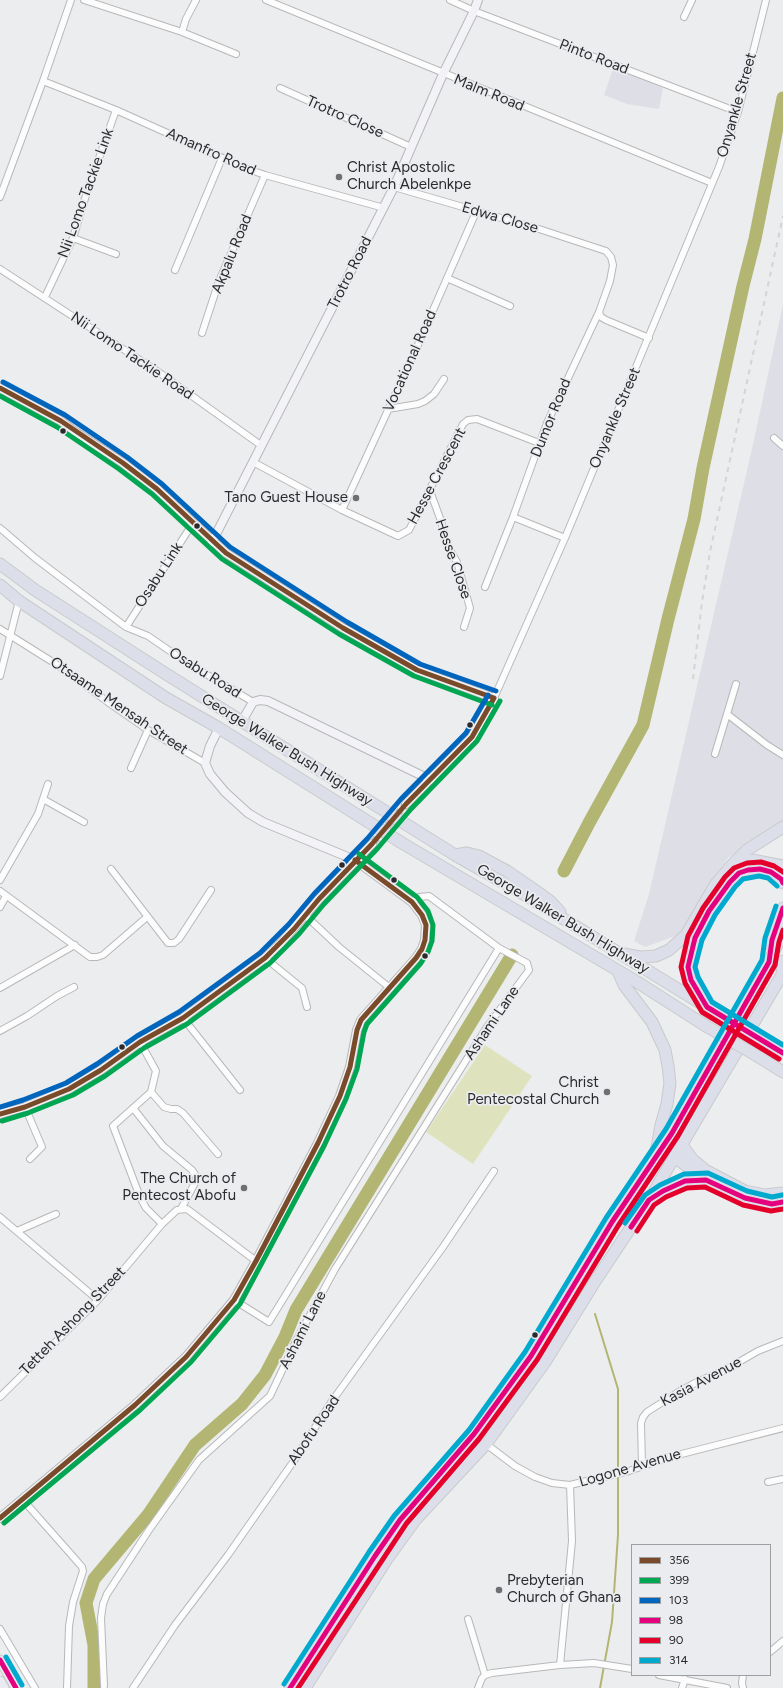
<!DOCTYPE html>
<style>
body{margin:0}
#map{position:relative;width:783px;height:1688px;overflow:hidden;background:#ecedef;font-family:Figtree,sans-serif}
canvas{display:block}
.legend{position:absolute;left:631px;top:1544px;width:140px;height:132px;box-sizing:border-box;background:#ebecf0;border:1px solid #9e9fa2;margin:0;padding:5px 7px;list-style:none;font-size:12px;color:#2b2b2d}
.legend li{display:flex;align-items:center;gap:8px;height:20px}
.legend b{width:20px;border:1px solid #9e9fa2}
</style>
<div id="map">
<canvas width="783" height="1688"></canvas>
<ul class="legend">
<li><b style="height:5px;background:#7a4b2a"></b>356</li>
<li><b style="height:5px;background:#00a651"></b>399</li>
<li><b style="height:5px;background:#0065bd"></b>103</li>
<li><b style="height:5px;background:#e5007d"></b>98</li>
<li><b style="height:5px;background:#e4002b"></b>90</li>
<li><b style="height:5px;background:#00a9ce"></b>314</li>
</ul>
</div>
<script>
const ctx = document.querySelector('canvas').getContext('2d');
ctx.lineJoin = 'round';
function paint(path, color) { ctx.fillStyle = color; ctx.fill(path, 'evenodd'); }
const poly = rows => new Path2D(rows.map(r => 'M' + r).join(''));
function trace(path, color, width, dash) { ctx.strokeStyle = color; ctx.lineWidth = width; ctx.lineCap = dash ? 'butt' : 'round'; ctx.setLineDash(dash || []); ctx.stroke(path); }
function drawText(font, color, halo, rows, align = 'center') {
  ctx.font = font + ' Figtree,sans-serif'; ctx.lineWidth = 3.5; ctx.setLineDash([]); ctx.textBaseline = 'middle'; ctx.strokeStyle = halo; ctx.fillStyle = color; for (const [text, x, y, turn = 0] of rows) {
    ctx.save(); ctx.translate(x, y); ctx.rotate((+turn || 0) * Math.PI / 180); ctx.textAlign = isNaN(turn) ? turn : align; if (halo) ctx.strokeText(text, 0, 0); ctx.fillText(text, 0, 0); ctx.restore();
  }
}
paint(poly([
 [614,66,663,88,659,109,627,104,604,95],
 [783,304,783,823,728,858,710,881,681,934,645,947,634,941,649,894,754,440]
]), '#dedfe6');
paint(poly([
 [485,1045,532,1076,473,1164,426,1132]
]), '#dfe3bd');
trace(poly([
 [595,1314,618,1389,618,1535,612,1622,600,1688]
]), '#b2b672', 2);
trace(poly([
 [564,871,589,823,643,725,668,619,694,519,703,468,743,286,755,239,783,98],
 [94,1688,94,1645,86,1603,94,1579,148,1515,195,1445,242,1404,265,1375,285,1337,296,1310,512,955]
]), '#b2b672', 13);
trace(poly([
 [372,844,406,804]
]), '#c5c6c8', 8, [8, 4]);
const street = poly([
 [84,0,182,32,236,54],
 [266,0,712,183],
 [450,0,474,11,738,112],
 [684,17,692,0],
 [182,32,186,19,196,0],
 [43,81,116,110,245,168,265,175,384,208],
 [280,88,411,147],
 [394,187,539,229,606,251,611,257,613,265,610,281,599,312,547,423,513,517,485,587],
 [0,197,43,81,71,0],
 [73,238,116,254],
 [0,269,157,371,262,446],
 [175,270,222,158],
 [447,278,510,306],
 [45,297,73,238,87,192,116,110],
 [599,312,601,317,606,320,649,338],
 [202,333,219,281,265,175],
 [388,409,418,404,425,401,434,394,444,379],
 [774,438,783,446],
 [253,462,342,510,398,536,409,530,463,424,468,420,477,419,539,443],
 [430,491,441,521,447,545,457,562,470,608,464,627],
 [342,510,413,356,476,212],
 [513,517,565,538],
 [0,528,35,558,126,627,148,636,186,662,253,702],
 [126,627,193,523],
 [0,629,59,666,112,705,148,730,205,763],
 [0,676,19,601],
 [494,698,565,538,719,167,738,112,766,0],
 [727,714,767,745,783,755],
 [715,754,736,684],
 [131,768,148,730],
 [43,799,84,822],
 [111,869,168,943,174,943,179,939,211,890],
 [0,880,38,814,48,784],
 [0,891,90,957,97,957,103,955,147,917],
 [0,907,6,896],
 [306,916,339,947,390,988],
 [265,958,302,988,307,1007],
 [0,988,75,945],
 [183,1018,240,1090],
 [0,1031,27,1016,57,996,74,987],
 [140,1042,156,1071,151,1092,113,1126,140,1197,146,1208,162,1224],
 [151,1092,164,1107,171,1109,177,1109,183,1113,218,1154],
 [25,1107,42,1147,30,1159],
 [133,1108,163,1146,192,1170,196,1176,196,1181,181,1209],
 [0,1217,98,1300],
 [17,1231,56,1214],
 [234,1300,269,1322,499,948],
 [0,1397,98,1300,162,1224,177,1210,187,1209,256,1261],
 [486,1444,515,1466,535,1477,552,1483,570,1485,629,1471,666,1458,783,1428],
 [642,1466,641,1423,643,1417,647,1412,680,1391,697,1382,725,1370,758,1351,783,1341],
 [768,1482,783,1479],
 [23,1500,76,1560,82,1567,83,1571,73,1602,69,1626,67,1688],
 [468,1619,485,1675],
 [0,1629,35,1688],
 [770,1652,783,1641],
 [560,1665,572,1541,570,1485],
 [659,1675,727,1688],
 [743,1675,742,1683,743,1688],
 [104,1686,101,1618,103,1604,107,1594,149,1530,199,1460,270,1396,297,1339,335,1269,487,1027,529,970,527,963,499,948,429,896,419,897,412,902],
 [133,1688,175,1625,228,1555,293,1462,332,1401,443,1247,494,1171],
 [478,1688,482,1678,485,1675,492,1673,560,1665,594,1663,632,1669],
 [682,1688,685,1679]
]);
const secondary = poly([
 [0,388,61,421,71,429,123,463,157,489,193,523,226,553,343,628,417,670,494,698,472,737,406,804],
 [212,542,394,187,443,74,474,11,478,0],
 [242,721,253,702,260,700,268,701,431,780],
 [0,1114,25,1107,69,1089,101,1070,140,1042,183,1018,198,1007,265,958,280,944,319,899,372,844],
 [0,1518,135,1405,186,1357,234,1300,256,1261,318,1143,340,1096,350,1067,357,1030,361,1020,416,958,422,949,425,940,426,925,422,915,412,902,355,860,263,822,248,813,225,792,210,774,205,763,210,746,219,728]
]);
const primary = poly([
 [0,1660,16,1688],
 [0,1681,4,1688]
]);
const highway = poly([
 [0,564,35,590,163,672,455,855,520,892,715,1012],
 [0,585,19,601,166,698,219,728,402,843,634,980,706,1026],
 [455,855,467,853,479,856,507,871,539,893,551,902,560,912],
 [732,865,753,860,783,866],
 [771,945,783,908],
 [624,954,640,957,656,956,669,950,686,935,715,885,730,867,747,850,783,827],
 [618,971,624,985,652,1022,665,1050,668,1066,670,1083,667,1104,661,1125,656,1153],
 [782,976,783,961],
 [706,1005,691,980,688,967,695,938,709,911,730,882,739,873,748,870,760,869,771,872,781,879,783,883],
 [766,1043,783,1053],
 [759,1057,783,1072],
 [682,1145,692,1159,705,1170,745,1191,765,1195,783,1193],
 [674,1149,676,1156,680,1161,706,1180,745,1198,772,1204,783,1202],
 [653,1198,680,1182,706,1180],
 [290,1688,375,1556,400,1520,474,1434,531,1356,612,1222,655,1159,686,1109,769,962,783,932],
 [305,1688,387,1559,416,1519,486,1444,545,1362,594,1283,649,1200,783,973]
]);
trace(street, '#b7b8b9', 8);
trace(secondary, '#b7b8b9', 10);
trace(primary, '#c9cacb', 11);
trace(highway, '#c9cacb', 13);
trace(street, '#fcfcfd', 6);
trace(secondary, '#f3f3f7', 8);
trace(primary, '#e9eaf2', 9);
trace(highway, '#dcdeea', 11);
trace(poly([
 [693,679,702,602,710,552,783,216]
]), '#d3d4d5', 2, [5, 5]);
const highwayBridge = poly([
 [715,1012,766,1043],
 [706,1026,759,1057]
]);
trace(highwayBridge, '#c9cacb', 13, []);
trace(highwayBridge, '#dcdeea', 11);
trace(poly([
 [0,388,61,421,123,463,157,489,226,553,343,628,417,670,494,698],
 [0,1114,25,1107,69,1089,101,1070,140,1042,183,1018,265,958,294,929,319,899,372,844,406,804,472,737,494,698],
 [0,1518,135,1405,186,1357,234,1300,256,1261,318,1143,340,1096,350,1067,357,1030,361,1020,416,958,422,949,425,940,426,925,422,915,412,902,355,860]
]), '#7a4b2a', 5);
trace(poly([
 [0,396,57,427,119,469,152,494,222,559,339,634,414,676,492,705],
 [2,1121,28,1113,73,1095,105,1076,144,1048,187,1024,270,963,299,934,324,904,377,849,411,809,477,741,500,701],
 [4,1523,140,1410,191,1362,240,1304,324,1146,346,1099,357,1069,364,1032,367,1024,421,963,428,952,432,941,433,925,428,911,417,897,359,854]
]), '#00a651', 5);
trace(poly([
 [3,382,65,415,127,457,162,484,230,547,347,622,420,664,496,691],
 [0,1107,23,1100,66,1083,97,1064,137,1036,179,1012,260,953,289,924,314,894,367,839,401,799,466,733,488,695]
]), '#0065bd', 5);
trace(poly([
 [783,883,781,879,771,872,760,869,748,870,739,873,730,882,709,911,695,938,688,967,691,980,707,1007,783,1053],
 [631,1227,649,1200,663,1191,685,1181,706,1180,745,1198,772,1204,783,1202],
 [0,1660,16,1688],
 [290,1688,375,1556,400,1520,474,1434,531,1356,612,1222,672,1133,769,962,772,940,783,908]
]), '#e5007d', 5);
trace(poly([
 [779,1059,702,1012,685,983,681,967,688,936,703,908,725,877,734,868,747,863,761,862,774,866,783,872],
 [637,1231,654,1205,666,1197,687,1188,705,1187,743,1205,771,1211,783,1209],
 [298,1688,406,1524,479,1439,537,1360,618,1226,678,1136,775,965,779,942,783,930]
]), '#e4002b', 5);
trace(poly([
 [777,886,768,878,759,876,743,879,735,887,715,915,702,940,695,967,698,977,712,1002,783,1045],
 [625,1223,645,1195,660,1185,684,1174,708,1173,747,1191,772,1197,782,1195],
 [6,1657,22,1685],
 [284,1684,369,1552,394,1516,469,1430,525,1352,606,1218,666,1129,762,960,765,938,776,906]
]), '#00a9ce', 5);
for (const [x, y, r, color] of [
 [339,177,4,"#6f6f71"],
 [63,431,3.5,"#2b2b2d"],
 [356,498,4,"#6f6f71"],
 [197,526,3.5,"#2b2b2d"],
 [470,725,3.5,"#2b2b2d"],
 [342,865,3.5,"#2b2b2d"],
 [394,880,3.5,"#2b2b2d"],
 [425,956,3.5,"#2b2b2d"],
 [122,1047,3.5,"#2b2b2d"],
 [607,1092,4,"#6f6f71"],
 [244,1188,4,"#6f6f71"],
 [535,1335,3.5,"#2b2b2d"],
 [499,1590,4,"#6f6f71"]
]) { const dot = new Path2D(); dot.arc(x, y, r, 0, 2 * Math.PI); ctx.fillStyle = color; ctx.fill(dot); trace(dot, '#ebecf0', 1.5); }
drawText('15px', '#2b2b2d', '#ebecf0', [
 ["Pinto Road",594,57,21],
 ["Malm Road",489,93,22],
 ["Onyankle Street",737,105,-74],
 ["Trotro Close",345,117,24],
 ["Amanfro Road",211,152,24],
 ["Nii Lomo Tackie Link",86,193,-70],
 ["Edwa Close",500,218,16],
 ["Akpalu Road",232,254,-68],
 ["Trotro Road",350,273,-63],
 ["Nii Lomo Tackie Road",132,356,34],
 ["Vocational Road",410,361,-66],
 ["Dumor Road",551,418,-68],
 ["Onyankle Street",615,418,-67],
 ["Hesse Crescent",437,476,-62],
 ["Hesse Close",453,559,71],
 ["Osabu Link",159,575,-57],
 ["Osabu Road",205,673,32],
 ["Otsaame Mensah Street",119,706,34],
 ["George Walker Bush Highway",287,750,32],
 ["George Walker Bush Highway",563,919,31],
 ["Ashami Lane",492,1023,-56],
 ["Tetteh Ashong Street",73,1321,-46],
 ["Ashami Lane",303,1330,-63],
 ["Kasia Avenue",701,1382,-28],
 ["Abofu Road",314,1430,-56],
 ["Logone Avenue",630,1468,-16]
]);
drawText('15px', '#2b2b2d', '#ebecf0', [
 ["Christ Apostolic",347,168,"left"],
 ["Church Abelenkpe",347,185,"left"],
 ["Tano Guest House",348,498],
 ["Christ",599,1083],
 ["Pentecostal Church",599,1100],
 ["The Church of",236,1179],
 ["Pentecost Abofu",236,1196],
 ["Prebyterian",507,1581,"left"],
 ["Church of Ghana",507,1598,"left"]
], 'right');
</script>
